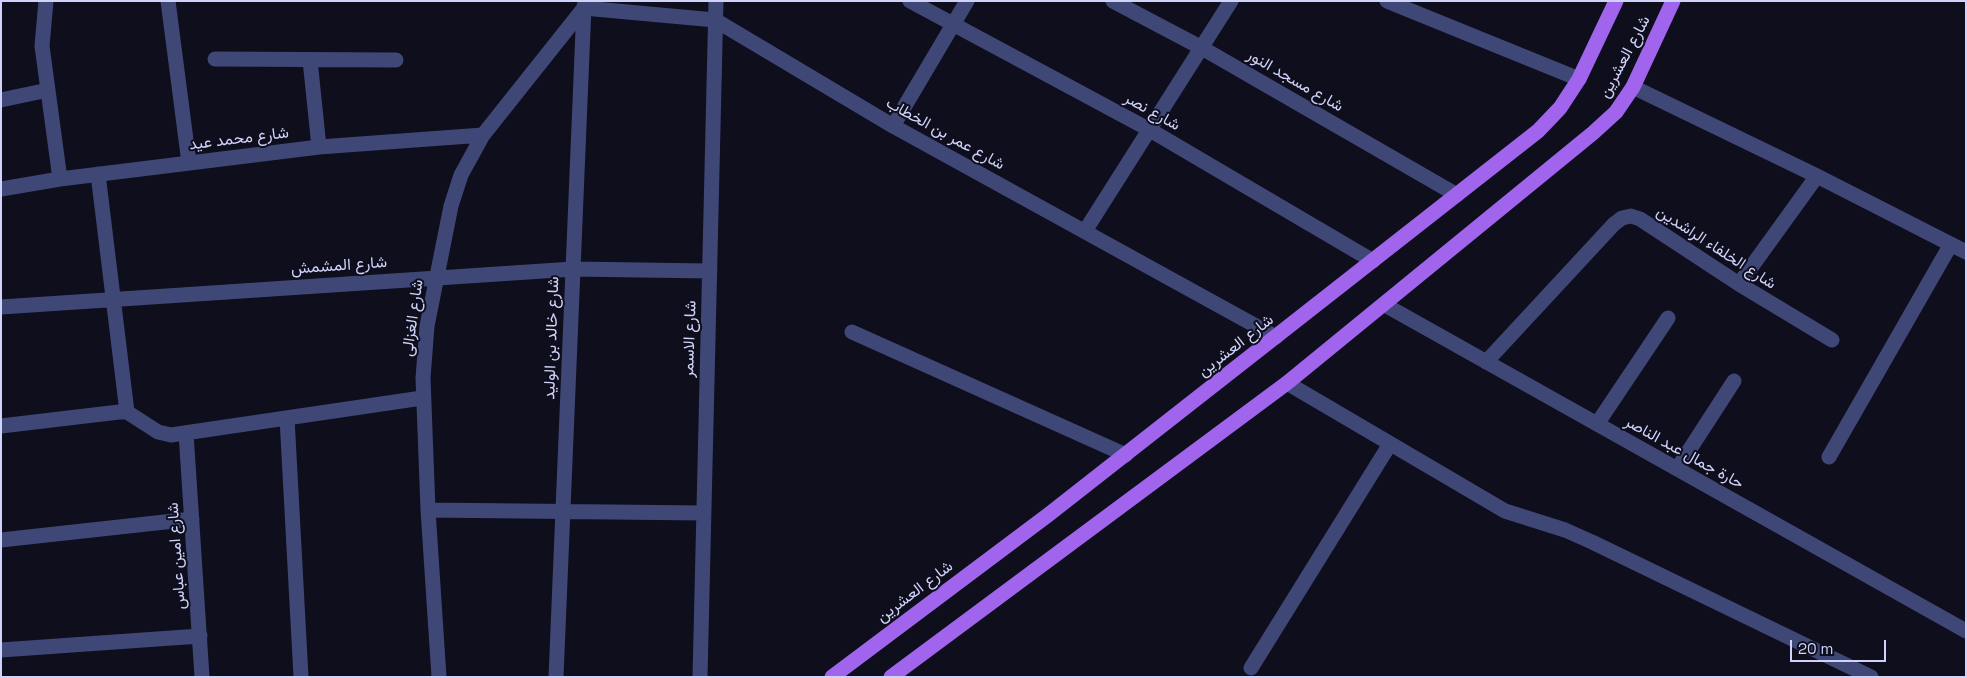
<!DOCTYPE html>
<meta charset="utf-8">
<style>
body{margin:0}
#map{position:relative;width:1967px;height:678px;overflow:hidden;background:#0e0e1d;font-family:"Space Grotesk",sans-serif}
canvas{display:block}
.frame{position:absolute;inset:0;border:2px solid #d0d3f9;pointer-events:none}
.scale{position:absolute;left:1790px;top:640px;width:96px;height:22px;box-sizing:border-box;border:2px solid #d0d3f9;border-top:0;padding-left:6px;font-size:15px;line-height:18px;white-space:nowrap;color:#d0d3f9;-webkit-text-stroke:4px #0e0e1d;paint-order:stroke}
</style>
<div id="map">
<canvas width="1967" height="678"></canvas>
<div class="frame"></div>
<div class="scale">20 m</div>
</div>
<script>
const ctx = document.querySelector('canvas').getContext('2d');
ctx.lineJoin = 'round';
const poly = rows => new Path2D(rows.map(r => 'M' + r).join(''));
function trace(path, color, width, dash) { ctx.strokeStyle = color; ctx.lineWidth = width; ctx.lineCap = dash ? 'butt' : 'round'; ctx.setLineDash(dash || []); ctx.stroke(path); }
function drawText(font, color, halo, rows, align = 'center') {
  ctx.font = font + ' "Space Grotesk",Vazirmatn,sans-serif'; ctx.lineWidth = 4; ctx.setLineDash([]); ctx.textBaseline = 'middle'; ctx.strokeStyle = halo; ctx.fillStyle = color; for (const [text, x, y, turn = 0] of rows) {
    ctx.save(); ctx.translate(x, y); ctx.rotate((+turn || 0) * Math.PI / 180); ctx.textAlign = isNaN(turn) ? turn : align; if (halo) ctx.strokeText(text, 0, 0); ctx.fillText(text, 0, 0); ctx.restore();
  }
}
trace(poly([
 [46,1,42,46,60,179],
 [168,1,189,163],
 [910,1,1150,130,1373,261],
 [1113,1,1202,48,1457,195],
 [1387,1,1579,79],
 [215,59,396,60],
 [310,60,319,147],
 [1633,87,1817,176,1966,252],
 [1,100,48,90],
 [893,126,967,1],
 [98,174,127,412],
 [1,189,60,179,319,147,483,135],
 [1085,231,1231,1],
 [1739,284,1817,176],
 [1385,305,1966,631],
 [1,307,573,269,710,271],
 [852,332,1126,455],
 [1486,362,1614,224,1622,218,1631,216,1640,219,1739,284,1832,340],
 [1287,383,1505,511,1565,530,1592,542,1871,677],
 [287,418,301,677],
 [1597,424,1668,318],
 [1,426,119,412,127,412,158,432,171,435,422,398],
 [186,433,202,677],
 [1829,457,1951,244],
 [1677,469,1734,381],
 [428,510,703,513],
 [1,540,192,519],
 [1,650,200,636],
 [1251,668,1390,444],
 [439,677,428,510,423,378,427,326,451,206,461,175,483,135,584,8,715,20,893,126,1276,337],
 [556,677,584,6],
 [700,677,716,1]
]), '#3f4777', 15);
trace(poly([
 [832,677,1048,515,1538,131,1560,108,1579,79,1616,1],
 [891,677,1287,383,1593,133,1616,112,1633,87,1673,1]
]), '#a164ec', 15);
drawText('16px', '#d0d3f9', '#0e0e1d', [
 ["شارع العشرين",1625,57,-62],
 ["شارع مسجد النور",1295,81,30],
 ["شارع نصر",1152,112,29],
 ["شارع عمر بن الخطاب",945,134,29],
 ["شارع محمد عيد",239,139,-7],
 ["شارع الخلفاء الراشدين",1716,248,33],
 ["شارع المشمش",339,266,-4],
 ["شارع الغزالى",413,318,-82],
 ["شارع خالد بن الوليد",552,338,-88],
 ["شارع الاسمر",690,339,-88],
 ["شارع العشرين",1236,346,-38],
 ["حارة جمال عبد الناصر",1684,453,29],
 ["شارع امين عباس",177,556,-94],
 ["شارع العشرين",915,592,-37]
]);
</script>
